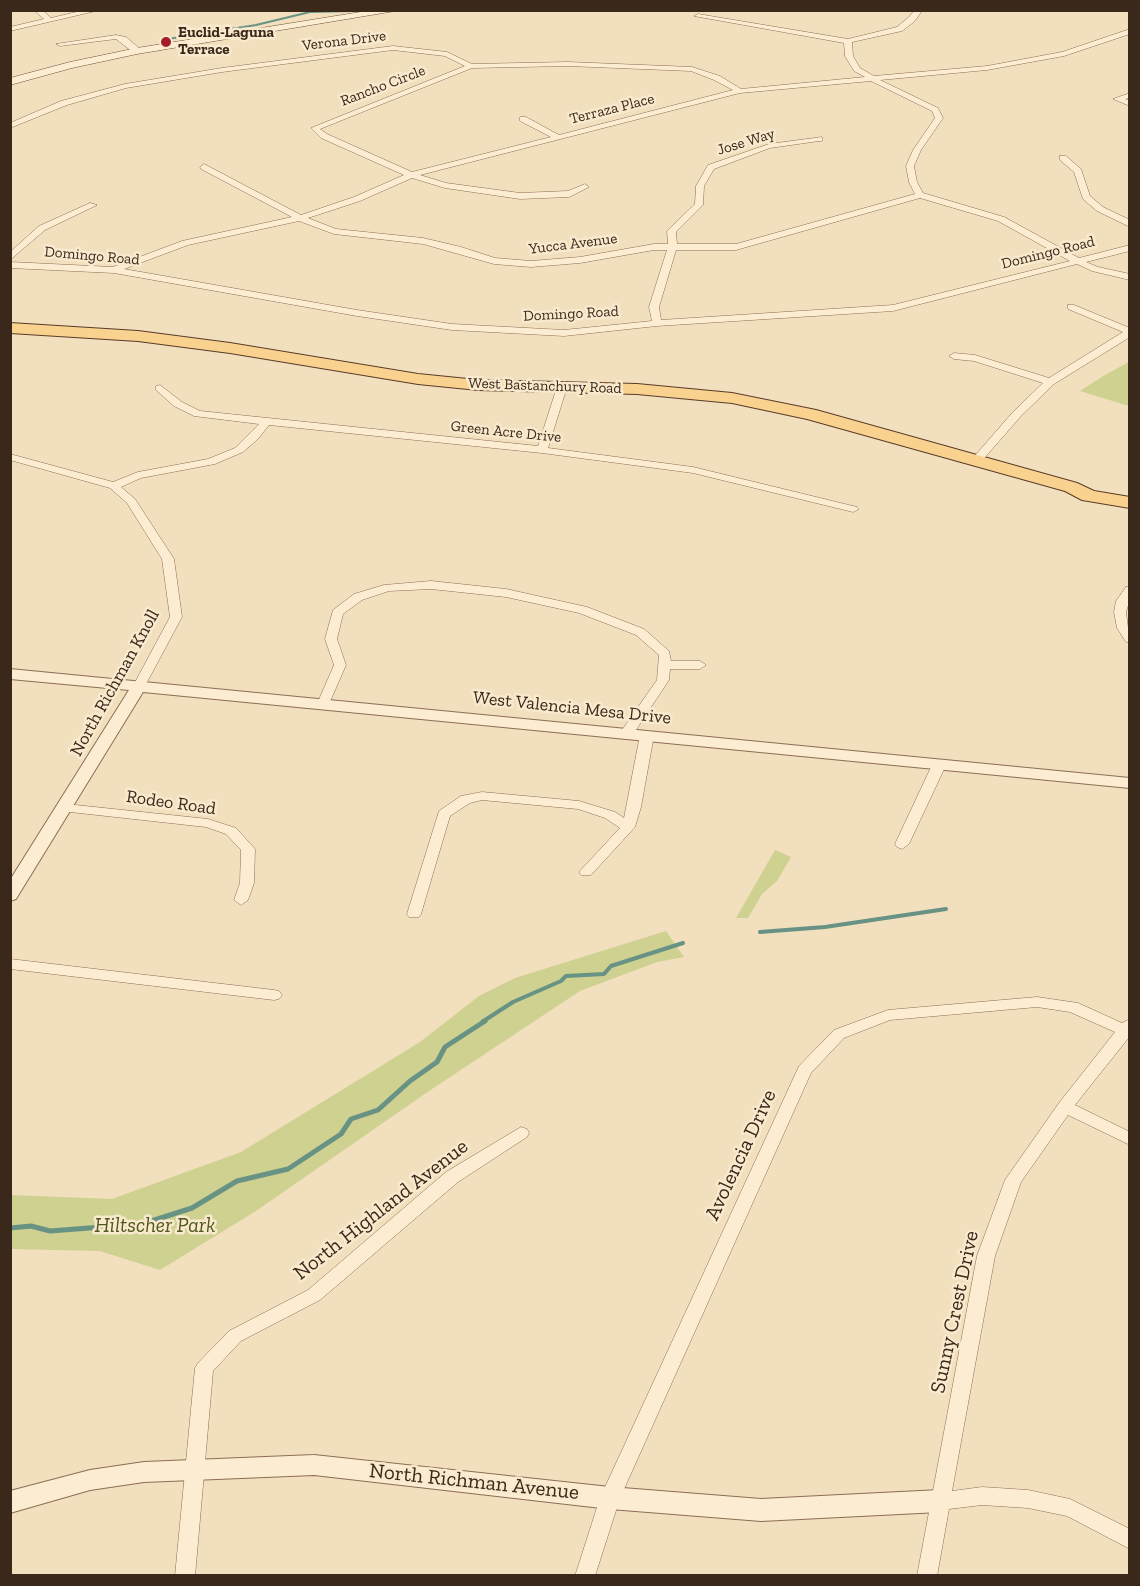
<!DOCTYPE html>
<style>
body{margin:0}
#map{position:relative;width:1140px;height:1586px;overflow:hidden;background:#f2dfbd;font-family:"Zilla Slab",serif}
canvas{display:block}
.frame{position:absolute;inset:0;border:12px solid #3a281b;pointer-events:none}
</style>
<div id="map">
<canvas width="1140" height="1586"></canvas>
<div class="frame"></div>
</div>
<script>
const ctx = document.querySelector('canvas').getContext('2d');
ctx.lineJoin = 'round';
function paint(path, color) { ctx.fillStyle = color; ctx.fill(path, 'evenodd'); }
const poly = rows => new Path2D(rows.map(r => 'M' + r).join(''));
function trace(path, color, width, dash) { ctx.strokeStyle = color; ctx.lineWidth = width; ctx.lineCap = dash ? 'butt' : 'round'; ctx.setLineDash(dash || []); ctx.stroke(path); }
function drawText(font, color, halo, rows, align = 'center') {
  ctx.font = font + ' "Zilla Slab",serif'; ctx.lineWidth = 5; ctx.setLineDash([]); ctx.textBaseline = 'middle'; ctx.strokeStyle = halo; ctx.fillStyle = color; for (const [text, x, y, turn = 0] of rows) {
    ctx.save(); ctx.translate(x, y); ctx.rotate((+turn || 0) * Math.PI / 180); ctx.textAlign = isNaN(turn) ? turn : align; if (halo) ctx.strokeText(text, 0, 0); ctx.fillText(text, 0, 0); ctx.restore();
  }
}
paint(poly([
 [1129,362,1129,406,1080,391,1105,375],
 [775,850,791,857,777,881,762,894,748,918,736,918],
 [666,931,684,957,657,962,580,991,429,1091,256,1211,160,1270,100,1251,11,1249,11,1195,112,1199,241,1152,420,1042,479,996,515,978]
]), '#ced190');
trace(poly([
 [168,39,256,25,310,12,352,11]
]), '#689284', 2);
trace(poly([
 [760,932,825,927,946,909],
 [482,1022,513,1002,561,981,566,976,604,974,611,966,683,943]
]), '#689284', 4);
trace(poly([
 [10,1228,31,1226,50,1231,142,1224,192,1208,237,1181,288,1169,341,1134,351,1119,378,1110,410,1081,437,1062,445,1047,485,1021]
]), '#689284', 5);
const minor = poly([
 [34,10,42,10,51,18,85,10,100,10,10,31,10,27,44,19,34,10],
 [912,10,921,12,915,21,902,31,852,42,853,56,860,68,874,76,987,66,1062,52,1130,29,1130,34,1064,56,987,70,880,80,938,108,943,118,921,150,914,166,917,182,923,193,1004,217,1079,258,1130,245,1130,251,1086,262,1098,267,1130,274,1130,280,1092,271,1077,264,893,311,657,326,564,336,452,330,357,316,114,273,10,268,10,262,113,267,182,241,292,217,201,169,200,167,204,164,301,215,354,197,404,175,321,138,311,128,465,66,445,56,393,50,222,72,126,88,67,105,10,128,10,123,61,101,125,84,222,68,393,46,447,52,472,64,568,62,692,67,720,76,741,89,865,77,854,71,845,56,844,43,694,16,698,14,848,39,897,27,909,17,913,12,912,10],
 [568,66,691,71,714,80,733,90,559,135,526,117,520,117,520,121,551,137,412,172,327,134,320,129,472,68,568,66],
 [871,81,932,111,935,118,913,150,906,166,909,182,915,194,736,244,677,244,676,232,703,205,704,186,714,169,770,148,819,141,822,141,822,137,769,144,708,165,696,186,695,204,667,231,668,244,654,244,580,257,531,261,495,258,461,247,423,238,336,229,308,218,360,201,412,178,445,188,520,199,569,197,589,187,585,184,568,191,520,193,446,183,420,175,740,93,871,81],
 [920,198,998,221,1070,261,893,305,661,320,659,307,676,250,736,250,920,198],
 [299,221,334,234,423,244,494,264,531,267,580,263,654,250,667,250,649,307,652,321,564,330,452,324,357,310,124,269,188,245,299,221],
 [116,35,126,37,140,49,140,53,134,53,116,39,60,46,56,44,116,35],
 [1130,93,1130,98,1125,99,1130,101,1130,106,1113,99,1130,93],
 [1060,156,1066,156,1081,169,1090,196,1103,207,1130,220,1130,227,1097,211,1083,199,1074,172,1060,160,1060,156],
 [90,203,97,205,45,230,10,260,10,252,39,226,90,203],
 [1068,305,1074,305,1130,328,1130,337,1054,384,1021,416,980,463,972,463,972,459,1013,412,1043,383,974,361,954,359,949,356,954,353,975,355,1049,378,1123,332,1068,309,1068,305],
 [562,384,567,387,548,448,693,467,857,507,859,509,853,512,693,473,542,453,269,425,258,439,243,452,215,464,141,478,121,487,135,499,174,559,182,617,145,686,139,690,133,686,170,617,162,559,127,503,110,488,10,460,10,454,113,482,138,472,208,459,235,448,259,424,194,416,174,406,156,390,156,386,160,385,182,402,200,411,538,446,557,387,562,384],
 [431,581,506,589,587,607,644,629,669,651,671,661,700,661,706,665,700,669,670,669,669,680,632,736,627,737,620,733,657,680,659,655,636,635,579,613,506,597,431,589,389,591,362,600,343,614,337,639,346,665,329,704,323,708,318,707,317,704,334,665,325,639,333,610,354,594,384,585,431,581],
 [1126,587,1130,587,1130,599,1126,612,1130,643,1126,642,1117,628,1114,612,1116,601,1126,587],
 [647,731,654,735,641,807,635,827,591,875,581,875,579,872,620,828,605,818,578,809,482,800,470,803,450,816,421,914,419,917,409,917,407,914,439,811,461,796,482,792,579,801,615,812,624,818,640,735,647,731],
 [939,761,946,765,909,844,902,849,897,847,895,844,932,765,939,761],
 [66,804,208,819,236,828,255,849,254,883,248,900,241,905,234,900,240,883,241,850,226,834,206,827,61,811,59,808,61,805,66,804],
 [10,959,274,990,279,991,282,995,279,999,274,1000,10,969,10,959],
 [1037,997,1078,1003,1122,1023,1130,1019,1130,1036,1075,1105,1130,1132,1130,1145,1068,1115,1021,1182,995,1256,952,1491,982,1487,1028,1490,1070,1499,1130,1529,1130,1549,1067,1516,1028,1508,982,1505,949,1509,937,1576,917,1576,977,1256,1005,1180,1059,1103,1115,1032,1070,1012,1037,1007,890,1020,844,1038,811,1073,620,1498,595,1576,575,1576,600,1498,799,1066,834,1030,888,1010,1037,997],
 [521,1127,527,1129,529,1133,527,1137,458,1182,320,1300,241,1341,213,1371,195,1576,175,1576,195,1368,198,1363,229,1331,308,1290,446,1172,521,1127]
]);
const tertiary = poly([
 [10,669,1130,778,1130,788,143,692,16,899,10,901,10,880,129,690,10,679,10,669],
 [314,1455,610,1487,761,1499,940,1490,948,1493,952,1501,948,1509,940,1512,761,1521,610,1509,314,1475,144,1482,90,1490,10,1513,10,1491,90,1470,144,1462,314,1455]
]);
const secondary = poly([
 [373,10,401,10,137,54,72,68,10,85,10,78,70,62,137,48,373,10]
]);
const primary = poly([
 [10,323,138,331,230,343,418,374,478,380,637,384,732,393,816,410,1077,483,1094,491,1130,497,1130,508,1082,500,1065,491,807,419,732,403,637,394,478,390,418,384,230,353,138,341,10,333,10,323]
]);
trace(minor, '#8c6e54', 1);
trace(tertiary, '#8c6e54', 2);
trace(secondary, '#6d4f38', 1);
trace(primary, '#593c29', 2);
paint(minor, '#fcecd1');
paint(tertiary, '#fcecd1');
paint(secondary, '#fcecd1');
paint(primary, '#fad290');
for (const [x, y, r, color] of [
 [166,42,6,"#a11e28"]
]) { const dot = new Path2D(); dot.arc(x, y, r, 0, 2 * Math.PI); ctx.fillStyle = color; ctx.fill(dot); trace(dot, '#f9e9cd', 2); }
drawText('bold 15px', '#3a281b', '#f9e9cd', [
 ["Euclid-Laguna",178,33],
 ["Terrace",178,50]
], 'left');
drawText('15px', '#3a281b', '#f9e9cd', [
 ["Verona Drive",344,41,-7],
 ["Rancho Circle",383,86,-21],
 ["Terraza Place",612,109,-14],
 ["Jose Way",746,142,-17],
 ["Yucca Avenue",573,244,-7],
 ["Domingo Road",1048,253,-14],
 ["Domingo Road",92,256,5],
 ["Domingo Road",571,314,-3],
 ["West Bastanchury Road",545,386,2],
 ["Green Acre Drive",506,432,6]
]);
drawText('18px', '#3a281b', '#f9e9cd', [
 ["North Richman Knoll",115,683,-61],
 ["West Valencia Mesa Drive",572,708,6],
 ["Rodeo Road",171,803,8]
]);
drawText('21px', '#3a281b', '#f9e9cd', [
 ["Avolencia Drive",741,1155,-65],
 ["North Highland Avenue",381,1210,-38],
 ["Sunny Crest Drive",955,1312,-78],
 ["North Richman Avenue",474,1482,6]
]);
drawText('italic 21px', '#4e581f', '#f9e9cd', [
 ["Hiltscher Park",155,1226]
]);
</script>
